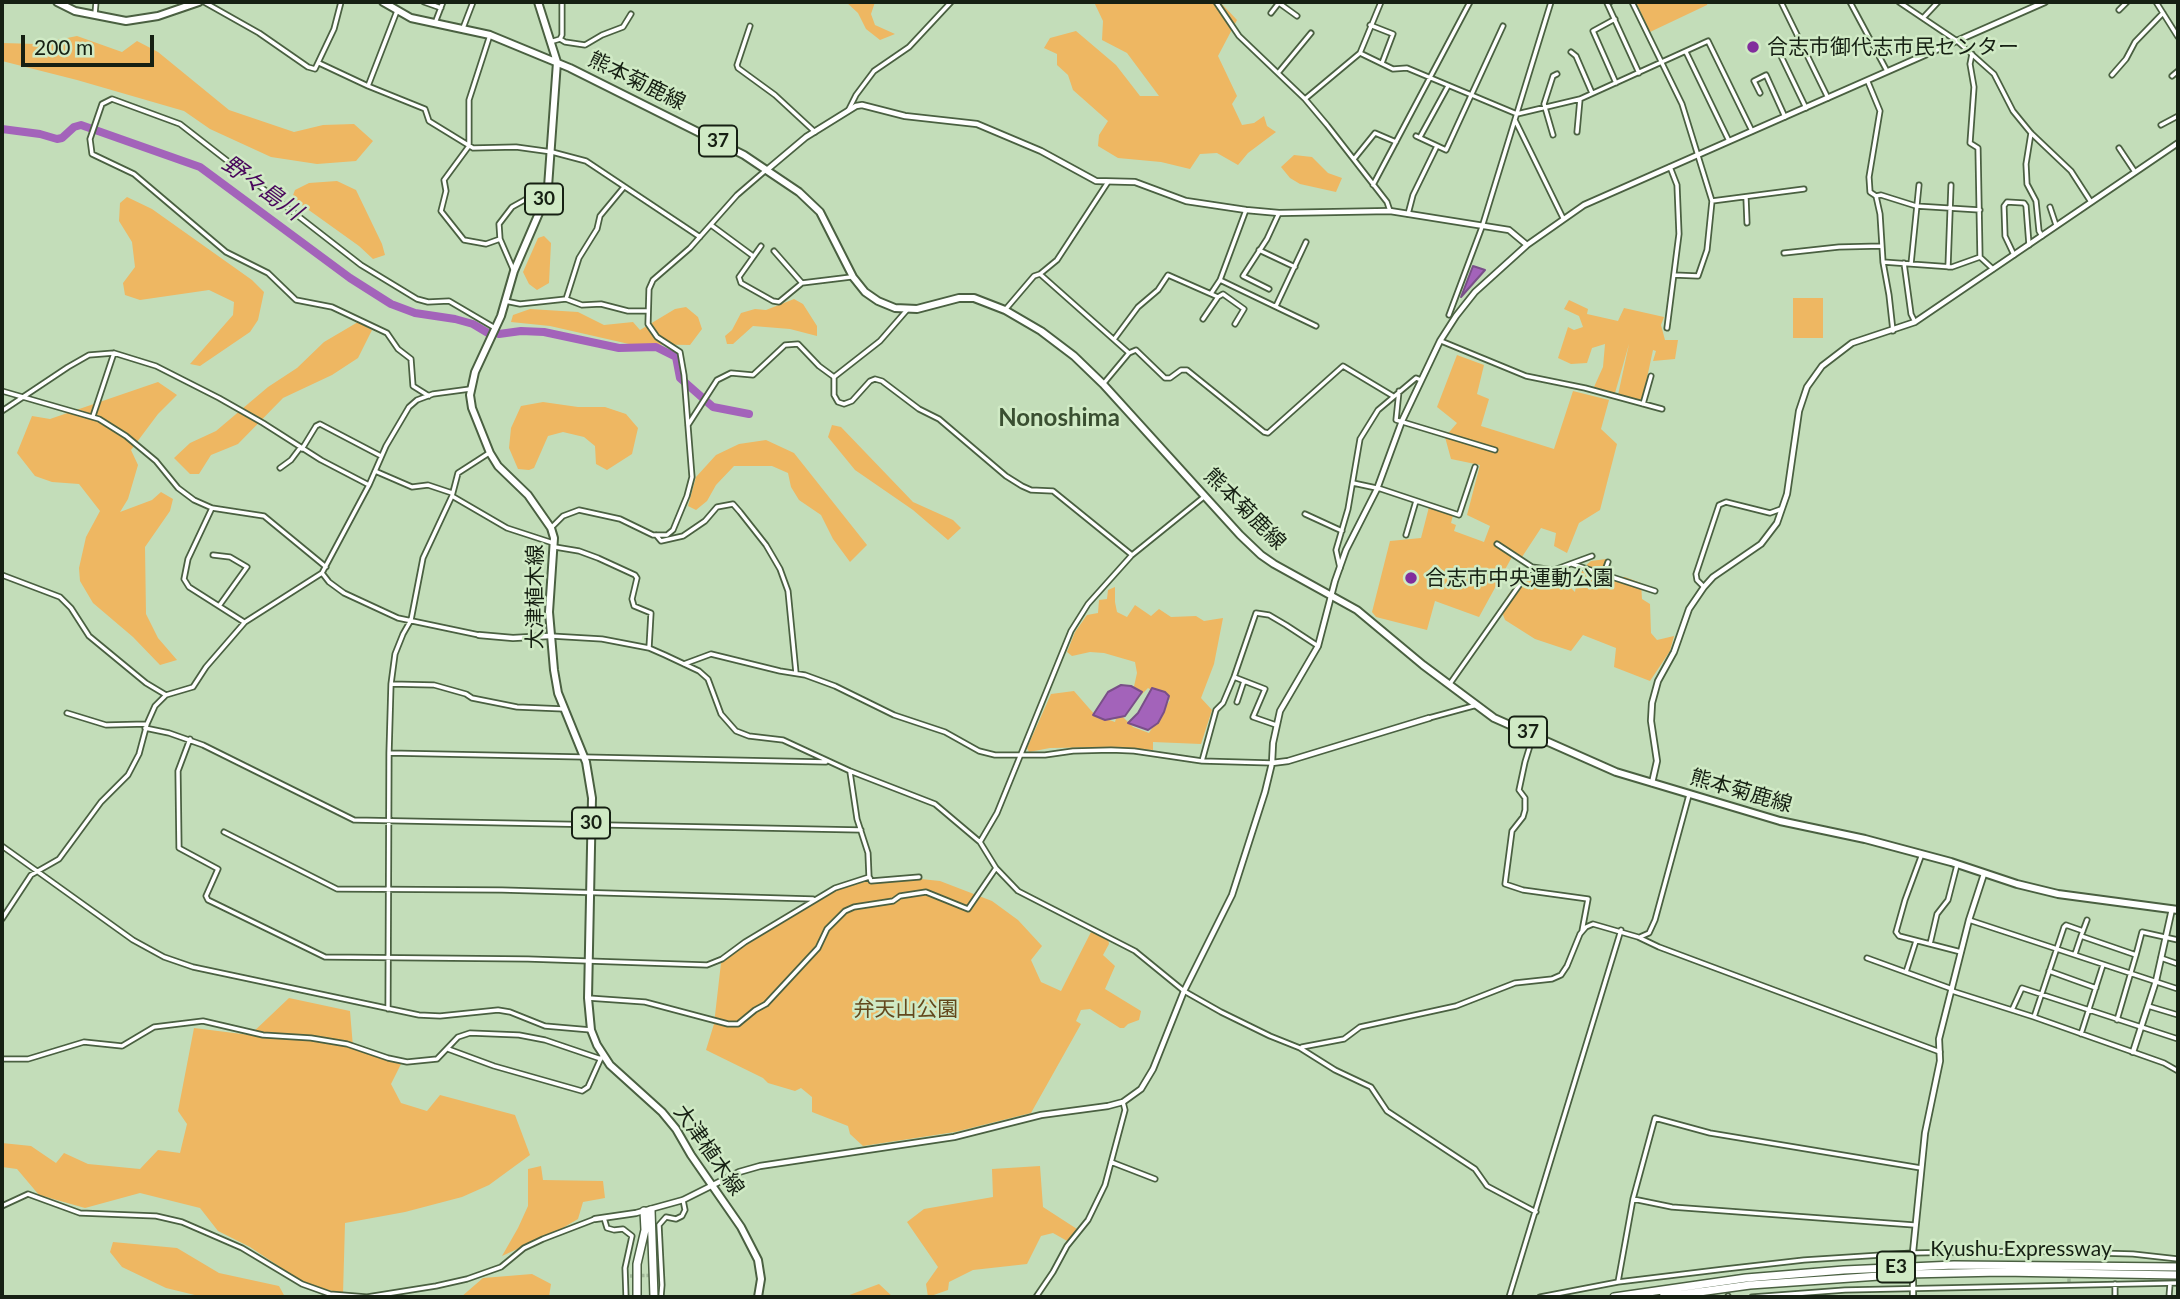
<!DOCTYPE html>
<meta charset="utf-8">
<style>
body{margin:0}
#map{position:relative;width:2180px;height:1299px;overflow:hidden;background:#c3ddb9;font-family:Lato,sans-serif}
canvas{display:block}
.frame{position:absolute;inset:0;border:4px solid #162013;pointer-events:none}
.scale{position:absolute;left:21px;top:35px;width:133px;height:32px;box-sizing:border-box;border:4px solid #162013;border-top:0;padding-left:9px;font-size:21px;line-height:24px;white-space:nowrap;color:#162013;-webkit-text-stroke:5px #d0eac5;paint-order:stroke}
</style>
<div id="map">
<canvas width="2180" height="1299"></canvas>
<div class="frame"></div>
<div class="scale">200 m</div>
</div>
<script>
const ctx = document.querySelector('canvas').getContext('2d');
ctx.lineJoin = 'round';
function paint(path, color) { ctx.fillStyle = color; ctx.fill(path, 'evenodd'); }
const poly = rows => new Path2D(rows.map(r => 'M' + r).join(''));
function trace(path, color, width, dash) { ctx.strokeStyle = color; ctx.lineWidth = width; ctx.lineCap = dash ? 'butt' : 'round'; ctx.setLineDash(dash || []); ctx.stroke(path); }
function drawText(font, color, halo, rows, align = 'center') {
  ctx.font = font + ' Lato,"Noto Sans JP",sans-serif'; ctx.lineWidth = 5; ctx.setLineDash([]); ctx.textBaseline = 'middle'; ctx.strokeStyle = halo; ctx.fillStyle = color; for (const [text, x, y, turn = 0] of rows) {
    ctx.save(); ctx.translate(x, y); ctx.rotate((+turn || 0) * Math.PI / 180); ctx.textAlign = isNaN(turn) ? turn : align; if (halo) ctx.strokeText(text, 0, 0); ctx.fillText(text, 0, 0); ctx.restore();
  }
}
paint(poly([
 [846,2,875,2,871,14,875,25,895,34,880,40,866,29,858,13],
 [1094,2,1220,2,1237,20,1218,56,1237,96,1232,104,1242,125,1254,123,1264,116,1267,126,1276,132,1248,153,1238,165,1217,153,1200,154,1190,169,1161,162,1118,158,1098,146,1099,135,1108,121,1073,90,1068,75,1057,65,1057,54,1044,48,1050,38,1076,31,1116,65,1140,96,1159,96,1127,53,1102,40,1103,21],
 [1636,2,1708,2,1707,5,1650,32],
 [77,36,122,52,137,41,158,52,229,110,294,132,323,125,354,124,373,141,356,161,317,164,271,157,210,129,184,111,77,80,2,61,2,43,37,44],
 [1294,155,1312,157,1328,173,1342,178,1336,192,1300,184,1290,178,1281,167],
 [337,181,356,190,382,244,385,255,373,259,359,246,292,198,295,190,309,183],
 [127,197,152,209,252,280,264,292,258,320,250,332,200,366,190,364,233,315,234,302,209,290,140,300,125,295,123,283,135,267,132,242,119,221,120,203],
 [544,236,551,243,549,283,537,290,529,284,523,272,538,238],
 [1793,298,1823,298,1823,338,1793,338],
 [794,299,803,304,817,326,817,336,790,329,753,326,733,344,727,344,725,336,732,330,741,313,755,309,766,310],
 [1569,300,1588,309,1587,314,1618,321,1624,308,1664,317,1661,325,1665,340,1678,340,1675,359,1653,361,1656,351,1653,350,1642,401,1618,395,1629,344,1615,393,1594,387,1603,367,1605,344,1592,348,1587,363,1571,364,1558,358,1568,327,1574,330,1583,327,1579,316,1564,309],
 [686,307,698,317,702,329,690,345,629,344,550,326,511,322,513,315,530,309,578,312,604,325,633,322,640,330,675,309],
 [358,322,372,330,358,358,332,375,283,398,238,444,211,455,199,474,190,474,174,458,190,443,216,431,268,387,297,368,324,342],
 [1457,355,1484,365,1477,394,1489,399,1481,426,1554,449,1573,391,1609,400,1601,429,1617,444,1600,510,1579,523,1567,553,1554,546,1556,533,1541,528,1522,557,1513,555,1479,617,1435,601,1427,630,1376,617,1372,612,1390,541,1421,538,1429,507,1453,515,1451,523,1456,525,1454,531,1484,542,1490,526,1467,515,1480,465,1451,459,1445,437,1457,423,1437,407],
 [158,382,177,395,158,414,131,450,138,465,128,499,120,512,152,500,161,492,173,499,170,511,145,547,146,614,158,638,177,660,160,665,133,637,93,603,80,581,79,568,86,537,100,511,79,484,52,482,35,476,17,453,32,416,50,419],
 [543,402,578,407,605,407,626,414,638,428,632,454,607,470,596,464,595,446,584,437,563,432,548,436,534,468,529,470,518,469,509,448,511,428,521,406],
 [832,425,841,427,913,502,953,520,961,528,948,540,913,510,855,470,828,437],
 [766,440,794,453,867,545,850,562,833,539,821,515,799,500,791,487,788,473,772,466,734,466,716,485,707,501,696,510,688,506,696,477,716,455,739,444],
 [1606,559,1605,573,1610,578,1625,577,1641,583,1642,599,1650,604,1651,633,1657,640,1674,636,1670,651,1650,681,1614,667,1616,648,1583,635,1571,651,1535,639,1505,620,1502,612,1508,595,1526,572,1560,577,1575,592,1578,572,1591,561],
 [1115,587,1115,602,1117,612,1127,617,1135,605,1151,616,1159,609,1171,617,1196,616,1204,621,1223,618,1214,664,1201,698,1212,710,1201,744,1153,742,1153,750,1110,747,1050,748,1029,752,1027,748,1051,694,1074,691,1095,715,1115,722,1117,715,1122,716,1133,727,1149,733,1170,700,1148,688,1141,695,1133,691,1137,673,1135,662,1104,653,1090,652,1072,656,1067,652,1075,632,1087,615,1098,613,1099,600,1107,599,1108,590],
 [921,879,940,881,992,901,1018,920,1042,946,1031,960,1041,982,1061,991,1091,932,1108,938,1109,944,1103,955,1115,966,1105,989,1141,1011,1139,1020,1128,1024,1124,1028,1120,1028,1090,1009,1081,1010,1076,1021,1081,1024,1031,1113,955,1132,863,1146,850,1134,848,1126,812,1112,812,1097,801,1088,795,1091,768,1083,763,1078,706,1050,714,1024,721,963,746,943,836,890,868,881],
 [289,998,350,1011,353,1047,401,1064,391,1084,401,1103,427,1111,440,1095,515,1115,530,1155,489,1185,462,1197,405,1212,345,1223,343,1294,304,1283,250,1247,218,1231,200,1208,140,1193,85,1208,39,1195,17,1169,2,1167,2,1143,31,1146,56,1163,64,1153,88,1164,140,1169,158,1150,180,1153,187,1124,178,1111,194,1028,250,1035],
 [541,1166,543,1180,603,1181,605,1198,583,1202,578,1219,561,1229,502,1256,518,1228,528,1206,528,1169],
 [1040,1166,1043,1207,1077,1229,1069,1242,1053,1233,1041,1236,1027,1264,973,1270,949,1282,948,1290,928,1297,926,1284,938,1267,907,1222,924,1209,993,1197,992,1169],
 [113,1242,177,1248,219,1273,279,1286,285,1297,203,1297,166,1288,122,1267,110,1252],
 [532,1274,551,1284,549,1297,461,1297,483,1278],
 [879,1284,893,1297,844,1297]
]), '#eeb762');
const water = poly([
 [1473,266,1485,270,1461,297,1473,266],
 [1121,685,1131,686,1142,692,1125,716,1105,720,1093,715,1108,692,1121,685],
 [1152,688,1165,692,1169,696,1164,712,1158,723,1148,730,1128,723,1138,713,1152,688]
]);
paint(water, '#a363ba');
trace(water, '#794f88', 2);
trace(poly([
 [2,129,40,134,57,139,62,138,74,127,81,125,200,167,350,278,391,304,415,313,455,319,473,324,488,333],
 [499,334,521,331,544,332,619,348,656,347,676,357,680,378,713,407,749,414]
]), '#a363ba', 8);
trace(poly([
 [630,1276,659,1275],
 [2069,1282,2069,1273]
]), '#a0b798', 3.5, [3.5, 2]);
const minor = poly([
 [204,2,259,33,308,67,315,69,334,29,341,2],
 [424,2,441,8],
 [1216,2,1239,36,1305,99,1327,125,1387,202,1390,211],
 [1610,2,1607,3,1639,73],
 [1632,2,1682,104,1712,201,1707,250,1698,276,1674,275],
 [1781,2,1828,98],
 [1850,2,1887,71],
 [1899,2,1957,41,1994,74,2013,111,2031,133,2071,171,2091,202],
 [2156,2,2178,37],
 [1279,3,1297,16],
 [2119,10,2127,2],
 [397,11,368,86,425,109,429,121,473,148,516,147,552,152,586,161,700,237],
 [1271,13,1278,4],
 [95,14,96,2],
 [1923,18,1938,2],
 [1615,19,1593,31,1616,83],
 [435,23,443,2],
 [1370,25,1393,34,1382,63],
 [750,26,737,65,738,68,775,95,815,132],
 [463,28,473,2],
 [490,35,469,100,469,146,444,180,446,191,441,211,464,240,486,244,500,239],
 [560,39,565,42,585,45,602,35,623,27,631,14],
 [550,42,560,39,562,35,562,2],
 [1571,52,1576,56,1592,93],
 [1686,52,1729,141],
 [1360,53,1393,69,1407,68,1517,114,1580,99,1708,41,1752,131],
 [1972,54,1970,64,1974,87,1970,143,1978,148,1980,257,1993,269],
 [1781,56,1806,108],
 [319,63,368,86],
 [1278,73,1311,33],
 [2112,75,2126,59,2135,42,2163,13],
 [2172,76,2178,71],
 [1868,82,1880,111,1869,177,1870,192,1876,196,1880,214,1883,262,1889,295,1893,331],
 [1760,93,1754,81,1766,75,1785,117],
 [1305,99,1360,53,1381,2],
 [848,111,856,95,874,71,909,47,951,2],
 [1515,120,1563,218],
 [2161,125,2178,116],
 [1577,132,1580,99],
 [2031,133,2026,164,2027,184,2036,201,2039,231,2042,236],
 [1553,135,1544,104,1553,76,1557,74],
 [1416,136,1446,150,1503,26],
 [1420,137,1448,86],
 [2119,148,2135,172],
 [1354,159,1375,133,1396,142],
 [1373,185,1470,2],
 [1876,196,1881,195,1916,206,1980,210],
 [1746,198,1747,223],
 [1712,201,1804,189],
 [2050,207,2056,225],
 [1408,214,1413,195,1437,146],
 [711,225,753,256],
 [761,246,739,277,741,283,773,301,779,302,802,283],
 [1259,250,1295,267],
 [774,251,802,283,851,277],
 [1784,253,1839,247,1882,246],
 [2014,255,2005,236,2004,206,2007,202,2024,203,2026,206,2029,245],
 [1883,262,1952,267,1980,257],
 [1904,263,1911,314,1915,322],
 [1911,264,1919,185],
 [1948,267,1951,185],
 [513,269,500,239,499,224,512,207,548,187],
 [1040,274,1129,353],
 [1220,280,1316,326],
 [1269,289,1243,276,1267,239,1279,213],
 [1212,292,1220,280,1246,210],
 [1218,297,1223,294,1244,309,1235,324],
 [566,299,582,305,601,304,628,311,646,311],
 [505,301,520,304,566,299,579,258,597,229,600,216,624,187],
 [1276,306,1306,242],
 [1005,310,1034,276,1040,274,1057,260,1108,182],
 [1449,315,1482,227,1551,2],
 [1667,328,1679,234,1677,185,1670,167],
 [1115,338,1138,307,1158,290,1168,275,1218,297,1203,319],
 [1441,341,1526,376,1585,388,1662,409],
 [834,377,834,395,838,402,844,404,852,401,870,381,875,379,882,381,919,409,939,419,1006,476,1022,486,1031,490,1053,491,1132,555,1205,496],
 [834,377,880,341,907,310],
 [1104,383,1129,353,1136,350,1165,378,1170,378,1181,370,1187,370,1264,432,1268,433,1343,366,1393,396],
 [2,391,99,419,126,436,156,461,178,488,194,500,212,508,264,516,326,567],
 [1399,391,1396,420,1495,450],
 [429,396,413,386,411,359,398,349,387,333,332,307,296,300,268,273,226,252,134,174,92,154,90,139,102,104,112,99,180,124,361,265,417,299,428,302,449,301,495,328],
 [1643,404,1651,376],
 [2,411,68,367,89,355,114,353,156,366,219,398,263,423,321,460,369,485],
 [93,416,114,353],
 [688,425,717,380,731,373,753,375,785,345,798,344,819,366,834,377],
 [302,449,316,426,320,424,381,456],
 [280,468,291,460,300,448],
 [375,471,412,487,428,485,452,493],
 [1353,483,1381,489,1459,515,1475,467],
 [452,496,507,528,553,543],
 [212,508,188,559,184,579,189,587,244,622],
 [1305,514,1342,531],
 [551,528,563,516,579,510,620,519,653,535,667,535,673,530,687,496,692,477,684,375,680,352,657,337,648,324,649,289,653,280,690,248,737,195,766,170],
 [656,535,661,541,683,536,705,521,717,507,733,504,740,512,766,545,780,569,788,591,796,673],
 [1406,535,1416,501],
 [1497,544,1532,567],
 [555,547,579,551,598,558,635,575,637,578,632,599,634,606,651,613,649,648],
 [213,555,230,557,247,567,219,606],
 [1572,564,1655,591],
 [1340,568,1336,550,1348,509,1360,439,1378,410,1416,378,1421,380],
 [322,573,329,582,344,593,398,618,479,635],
 [1604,573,1608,562],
 [2,575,60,597,71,608,89,636,146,683,166,695],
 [1704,587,1697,580,1696,574,1719,505,1726,502,1770,513,1781,509],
 [551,636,602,639,649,648,665,655,699,671,708,679,721,714,736,731,749,736,783,740,850,771,935,804,980,842,996,868,1018,891,1135,951,1184,991,1221,1012,1270,1036,1300,1048,1335,1070,1371,1087,1387,1111,1475,1169,1487,1186,1536,1212],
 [684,664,711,654,780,671,805,675,835,686,894,715,945,732,979,751,995,755,1045,755,1073,751,1111,750,1134,751,1202,761,1272,763],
 [1234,677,1265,689,1253,717,1276,725],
 [391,684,434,685,466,694,472,698,517,707,564,709],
 [1449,685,1532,567,1554,570,1592,556],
 [1237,702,1244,681],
 [67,713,106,725,147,724],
 [1429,718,1477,705],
 [145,728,169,733,203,745,354,820,861,830],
 [1533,736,1525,762,1519,790,1525,798,1525,810,1523,817,1512,831,1505,884,1523,890,1588,899,1582,931],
 [190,739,178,771,179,848,218,869,206,896,208,900,325,957,528,959,707,965,722,959,745,942,835,888,869,877,868,853,857,819,850,772],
 [389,753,826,762],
 [1202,761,1216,710,1223,703,1234,677,1256,613,1269,615,1286,625,1318,646],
 [224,832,337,889,502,890,813,899],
 [980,842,997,813,1071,631,1088,604,1131,556],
 [2,846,133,940,164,957,193,967,419,1015,440,1016,498,1010,510,1012,545,1026,591,1030],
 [1922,854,1905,900,1896,932,1899,936,1930,944,1937,914,1948,900,1957,865],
 [870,878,871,881,919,877],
 [2,919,31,875,59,859,101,802,128,775,139,754,147,724,155,706,166,695,193,687,206,667,245,622,322,573,369,485,386,446,409,407,417,400,433,394,470,389],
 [1969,920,2178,989],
 [2081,936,2087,920],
 [1640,937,1649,933,1655,920,1689,795],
 [1930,944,1961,952],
 [2075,954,2081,936,2136,955,2142,932,2178,940],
 [1867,958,1952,989],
 [2161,958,2178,964],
 [2049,971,2096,988],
 [1906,972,1916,941],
 [1952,991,2034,1017,2164,1063,2178,1071],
 [588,998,645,1002,728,1024,738,1024,755,1010,766,1004,818,948,827,929,845,911,854,907,893,901,900,896,926,892,968,909,996,868],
 [2148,1006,2178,1015],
 [388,1009,389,753,391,684,395,654,403,634,411,620,423,558,452,496,458,473,489,453],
 [2012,1010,2022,988,2178,1039],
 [2034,1017,2064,927,2066,925,2083,931],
 [2117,1020,2136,955],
 [2081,1034,2103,965],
 [1302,1047,1344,1039,1360,1027,1456,1006,1515,983,1552,979,1561,975,1567,966,1580,934,1586,927,1593,924,1638,937,1659,947,1940,1052],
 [448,1049,494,1066,582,1091,588,1087,601,1058],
 [2,1059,28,1059,84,1042,122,1046,154,1027,203,1021,263,1035,311,1038,347,1044,388,1058,407,1062,437,1059,458,1037,470,1033,519,1035,545,1040,601,1059],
 [1111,1162,1155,1179],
 [1633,1199,1672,1207,1914,1225],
 [2,1206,28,1194,80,1213,156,1216,182,1222,242,1248,302,1284,330,1294,367,1297,436,1286,467,1279,501,1267,524,1248,543,1239,595,1219],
 [604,1218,607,1228,614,1230,623,1229,632,1236,625,1268,626,1297],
 [1618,1282,1633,1199,1655,1118,1710,1133,1921,1168],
 [1728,1296,1728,1297],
 [661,1297,662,1285,659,1225,666,1217,676,1219,682,1216,685,1210,683,1200],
 [1036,1297,1053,1272,1067,1246,1088,1220,1105,1185,1125,1110,1123,1102],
 [1509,1297,1621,930],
 [1540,1297,1618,1282,1725,1269,1804,1260,1912,1253,2027,1251,2133,1254,2178,1259],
 [1752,1297,1845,1290,2178,1283],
 [2115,1297,2115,1284],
 [2169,1297,2170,1284]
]);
const tertiary = poly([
 [768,169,806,137,856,106,862,105,905,116,977,124,1041,151,1096,181,1135,182,1186,201,1246,210,1279,213,1390,211,1509,230,1527,245],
 [479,635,513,638,549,636],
 [1272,763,1288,761,1429,718],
 [1652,783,1657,761,1651,721,1652,703,1658,681,1674,652,1689,609,1704,587,1713,577,1761,544,1777,523,1787,494,1799,411,1807,387,1822,366,1852,343,1915,322,2178,143],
 [2133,1052,2156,981,2172,909],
 [595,1219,636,1213,683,1200,739,1172,760,1166,954,1137,1041,1115,1108,1106,1123,1102,1141,1089,1153,1069,1184,991,1232,895,1265,792,1272,763,1273,743,1280,711,1318,646,1335,581,1346,550,1377,489,1402,421,1440,341,1456,316,1475,292,1527,245,1584,205,2045,2],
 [1912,1262,1925,1133,1940,1061,1939,1039,1969,920,1984,874],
 [1913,1280,1913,1297]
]);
const primary = poly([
 [57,2,75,11,126,21,158,16,199,2],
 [383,2,411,18,490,35,570,68,744,155,799,192,820,212,853,277,865,292,878,301,895,308,917,309,959,298,974,298,1005,310,1041,331,1074,356,1103,384,1240,535,1261,555,1274,564,1357,610,1423,665,1494,718,1616,772,1780,821,1865,839,1951,862,2017,884,2058,894,2178,910],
 [538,2,557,62,548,187,539,213,514,271,501,316,475,372,470,395,472,408,490,453,498,466,528,495,551,528,554,538,549,612,554,670,558,693,586,762,592,798,588,998,591,1030,597,1045,610,1065,662,1112,676,1129,691,1155,741,1227,758,1260,761,1279,758,1297]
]);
const motorway = poly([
 [651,1210,654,1297],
 [637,1297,637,1264,645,1230,644,1211],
 [1614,1297,1746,1278,1844,1270,1954,1265,2178,1267],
 [1663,1297,1750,1285,1908,1274,2001,1272,2178,1275]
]);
trace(minor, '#4a6041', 7);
trace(tertiary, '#4a6041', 8);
trace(primary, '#4a6041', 10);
trace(motorway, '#4a6041', 10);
trace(minor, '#fff', 3.5);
trace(tertiary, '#fff', 4.5);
trace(primary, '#fff', 6);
trace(motorway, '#fff', 7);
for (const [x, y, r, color] of [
 [1753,47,7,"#812d9c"],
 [1411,578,7,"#812d9c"]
]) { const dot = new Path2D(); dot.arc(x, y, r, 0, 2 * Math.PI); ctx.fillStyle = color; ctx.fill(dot); trace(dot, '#d0eac5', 2.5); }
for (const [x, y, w] of [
 [718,141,38],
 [544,199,38],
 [1528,732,38],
 [591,823,38],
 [1896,1267,38]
]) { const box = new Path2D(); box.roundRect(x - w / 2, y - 15.5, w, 31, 5); ctx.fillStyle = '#d0eac5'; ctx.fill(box); trace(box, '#162013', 2); }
drawText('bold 19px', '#162013', null, [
 ["37",718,141],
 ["30",544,199],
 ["37",1528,732],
 ["30",591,823],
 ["E3",1896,1267]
]);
drawText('21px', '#162013', '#d0eac5', [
 ["合志市御代志市民センター",1767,47],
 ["合志市中央運動公園",1425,578]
], 'left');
drawText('21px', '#162013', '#d0eac5', [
 ["熊本菊鹿線",637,81,26],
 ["熊本菊鹿線",1245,509,45],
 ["大津植木線",535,597,-90],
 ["熊本菊鹿線",1741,791,16],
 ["大津植木線",709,1150,55],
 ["Kyushu Expressway",2021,1249]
]);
drawText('21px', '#63481c', '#d0eac5', [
 ["弁天山公園",906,1009]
]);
drawText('italic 23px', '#49075c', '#d0eac5', [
 ["野々島川",262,188,36]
]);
drawText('bold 24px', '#3a4f31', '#d0eac5', [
 ["Nonoshima",1059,418]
]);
</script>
